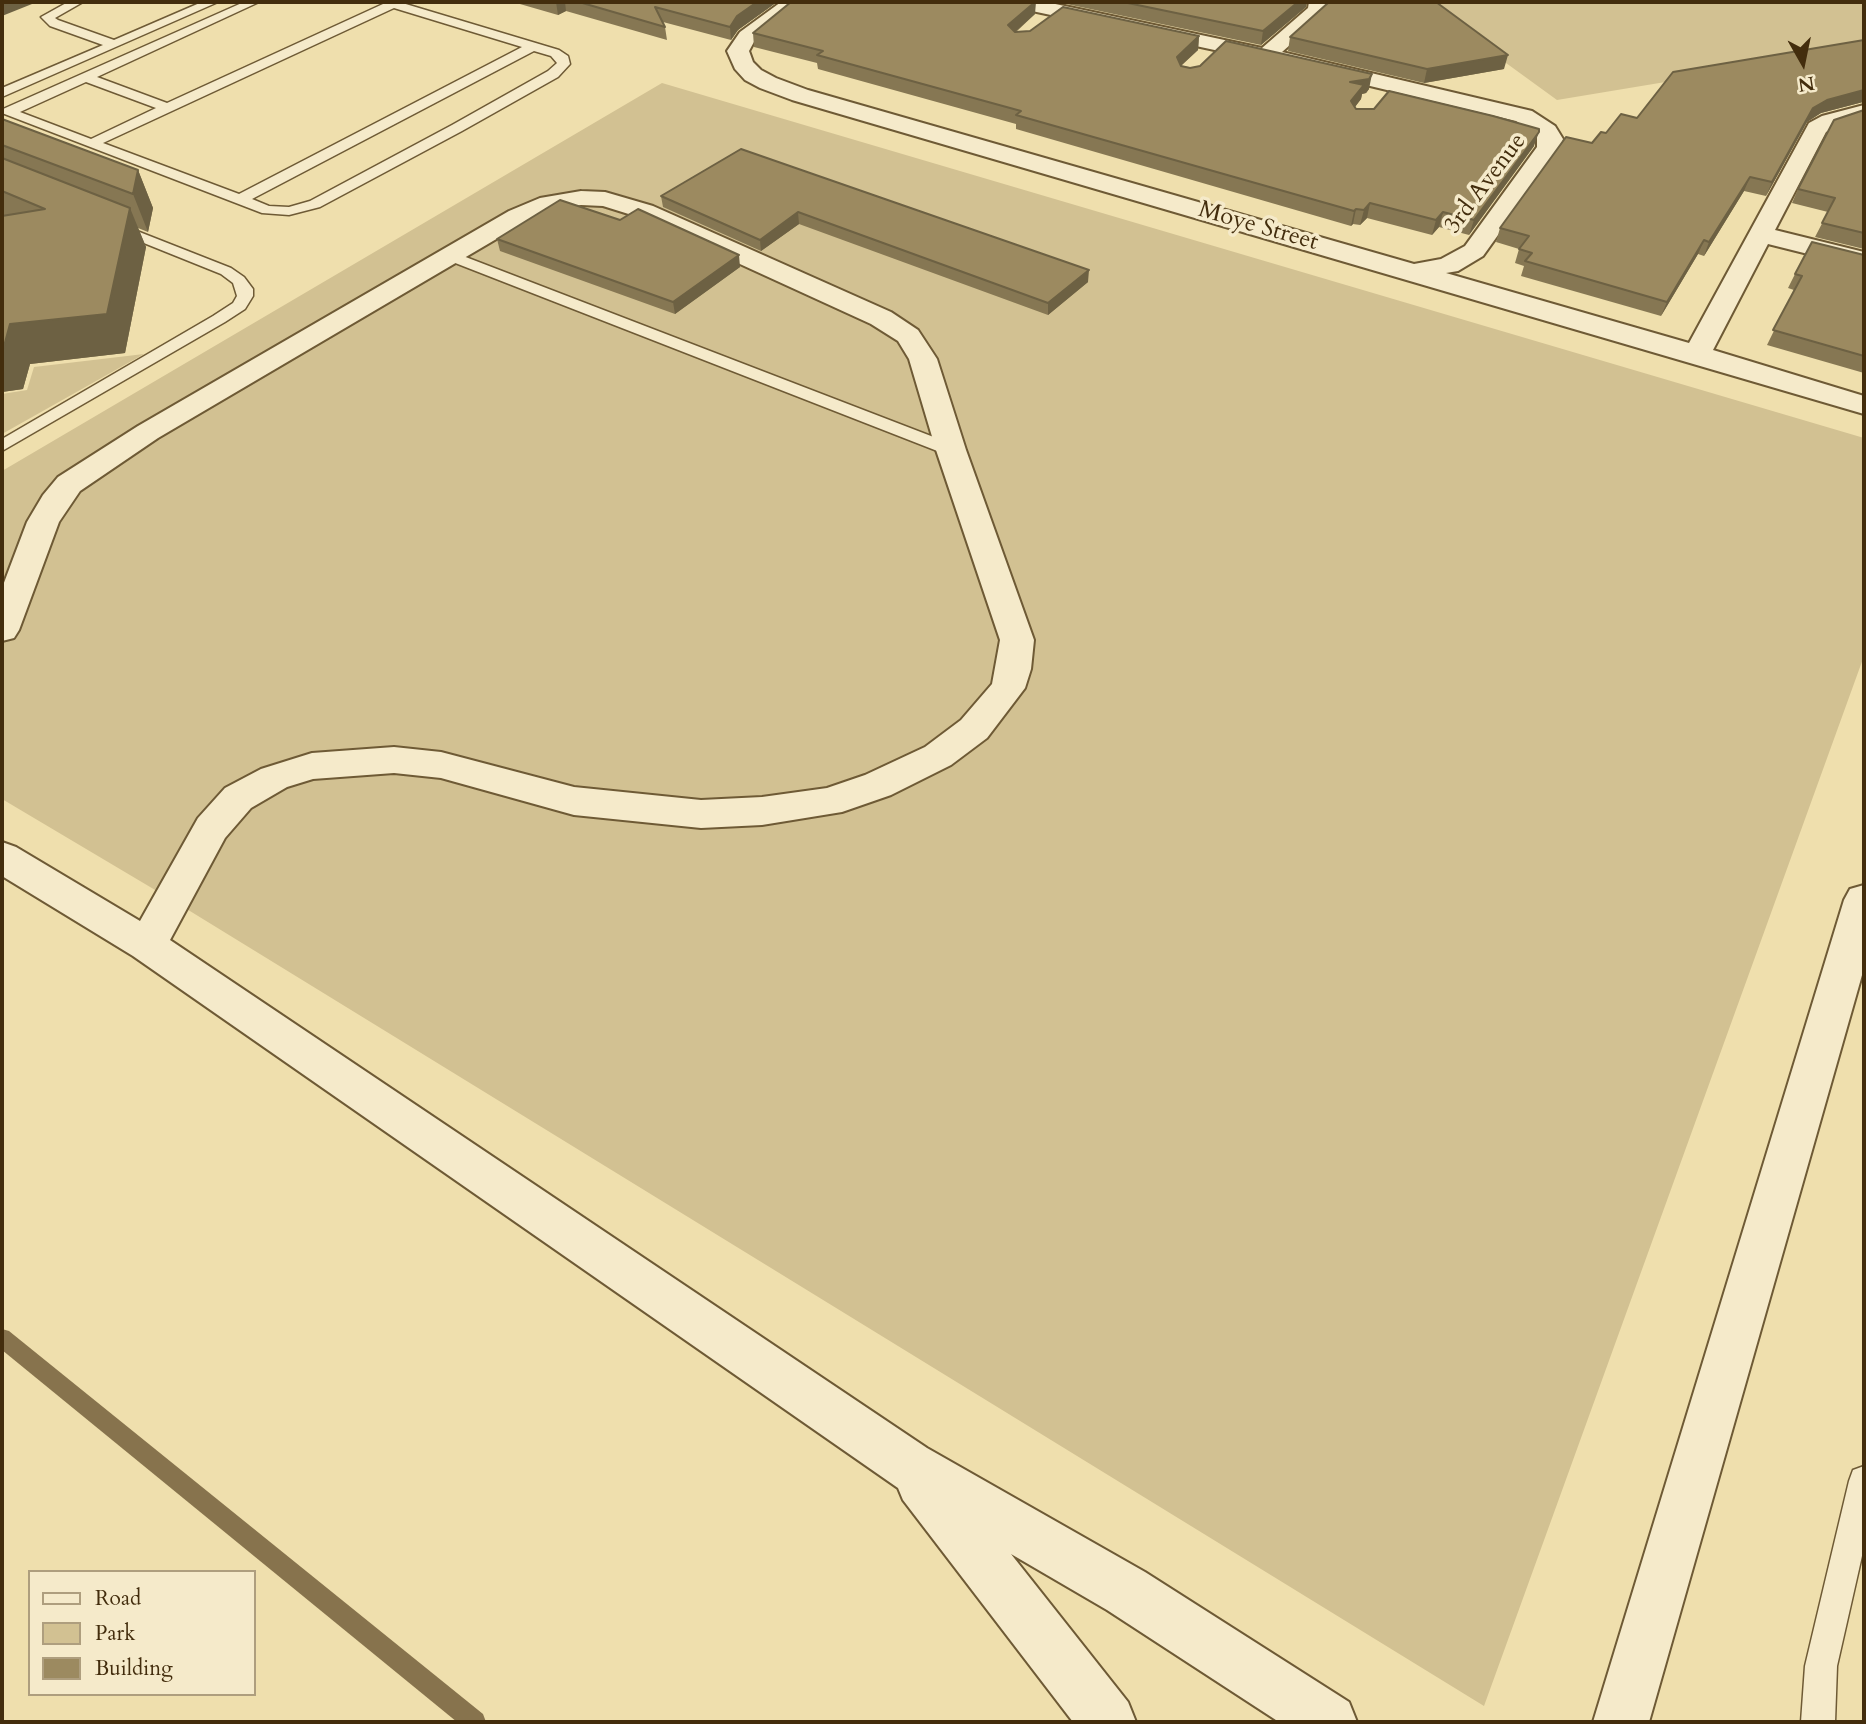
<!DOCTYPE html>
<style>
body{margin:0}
#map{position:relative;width:1866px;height:1724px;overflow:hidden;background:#efdfad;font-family:Cardo,serif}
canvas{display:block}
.frame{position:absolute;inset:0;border:4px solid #432d0d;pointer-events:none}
.legend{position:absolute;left:28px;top:1570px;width:228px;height:126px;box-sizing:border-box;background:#f5eaca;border:2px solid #ae9e7e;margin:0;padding:9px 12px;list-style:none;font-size:21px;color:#432d0d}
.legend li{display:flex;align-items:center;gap:14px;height:35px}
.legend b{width:35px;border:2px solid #ae9e7e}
.north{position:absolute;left:1768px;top:28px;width:70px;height:70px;-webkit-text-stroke:5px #f5eaca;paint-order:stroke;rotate:171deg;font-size:19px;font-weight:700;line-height:28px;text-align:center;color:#432d0d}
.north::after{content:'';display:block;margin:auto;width:24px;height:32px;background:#432d0d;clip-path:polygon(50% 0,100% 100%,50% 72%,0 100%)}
</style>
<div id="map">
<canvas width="1866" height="1724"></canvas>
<div class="frame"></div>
<ul class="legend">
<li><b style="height:9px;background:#f5eaca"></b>Road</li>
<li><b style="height:19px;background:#d2c192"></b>Park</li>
<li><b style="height:19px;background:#9c8a60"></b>Building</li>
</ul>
<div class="north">N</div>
</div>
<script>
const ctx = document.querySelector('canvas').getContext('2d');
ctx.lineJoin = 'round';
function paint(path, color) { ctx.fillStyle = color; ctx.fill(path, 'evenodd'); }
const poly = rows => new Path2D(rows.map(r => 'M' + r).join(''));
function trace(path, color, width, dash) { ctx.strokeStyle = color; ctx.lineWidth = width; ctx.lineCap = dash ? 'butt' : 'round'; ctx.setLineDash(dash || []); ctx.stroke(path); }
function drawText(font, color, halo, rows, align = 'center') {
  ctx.font = font + ' Cardo,serif'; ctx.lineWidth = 7; ctx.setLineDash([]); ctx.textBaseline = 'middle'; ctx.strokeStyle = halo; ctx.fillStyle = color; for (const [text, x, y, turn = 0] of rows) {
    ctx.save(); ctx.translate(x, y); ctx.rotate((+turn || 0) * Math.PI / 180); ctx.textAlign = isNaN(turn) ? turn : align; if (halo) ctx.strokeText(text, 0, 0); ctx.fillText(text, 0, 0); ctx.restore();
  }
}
paint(poly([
 [1422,2,1864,2,1864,49,1557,100],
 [662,83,1864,438,1864,656,1484,1706,172,900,2,799,2,471],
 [144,354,2,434,2,394,27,390,34,367]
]), '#d2c192');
paint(poly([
 [2,1329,9,1331,483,1714,486,1722,457,1722,2,1350,2,1329]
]), '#87734d');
const lane = poly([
 [68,2,83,2,55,18,58,20,114,40,202,2,218,2,2,97,2,88,103,45,50,26,41,17,68,2],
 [244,2,259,2,97,77,167,103,383,4,381,2,399,2,559,50,568,56,570,64,558,77,462,131,320,207,289,215,262,213,2,113,3,109,244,2],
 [394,8,522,47,239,194,103,143,394,8],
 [534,51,551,56,557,63,548,71,452,125,310,201,289,207,269,206,252,199,534,51],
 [86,82,156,108,91,139,20,112,86,82],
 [114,222,231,268,244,277,253,289,253,296,245,309,225,322,2,451,2,439,213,316,233,303,237,296,233,283,221,274,109,229,107,226,114,222],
 [450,251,957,446,960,450,957,454,945,454,445,259,442,256,445,253,450,251],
 [1864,1466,1864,1547,1837,1666,1835,1722,1801,1722,1805,1666,1849,1481,1853,1470,1864,1466]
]);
const street = poly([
 [781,2,804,2,755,40,749,51,753,62,761,70,776,78,808,90,1414,264,1441,259,1465,246,1537,147,1537,135,1516,121,1266,61,1018,8,1011,6,1008,2,1046,2,1262,48,1308,8,1309,2,1329,2,1325,14,1282,52,1532,111,1555,126,1563,139,1561,147,1483,256,1458,271,1446,273,1689,343,1809,123,1822,116,1864,105,1864,119,1838,126,1826,132,1775,230,1864,252,1864,268,1768,244,1713,350,1864,396,1864,414,792,100,760,88,745,80,735,69,727,51,740,32,781,2],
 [581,191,605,192,653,206,891,312,918,330,937,359,966,450,1034,640,1031,669,1025,688,987,738,951,765,891,795,842,812,762,825,701,828,574,815,441,778,394,773,313,779,287,787,251,808,225,838,170,940,927,1448,1145,1572,1349,1702,1357,1722,1279,1722,1107,1610,1011,1554,1128,1702,1136,1722,1073,1722,903,1500,898,1488,133,956,2,876,2,842,16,847,140,921,198,818,225,788,261,769,312,753,394,747,441,752,574,787,701,800,762,797,827,788,865,775,925,747,961,720,992,684,1000,640,936,450,909,359,898,341,871,324,635,216,603,206,581,205,555,209,527,221,158,438,80,491,59,522,19,630,14,638,2,641,2,588,27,522,43,495,58,477,138,426,509,211,540,198,581,191],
 [1864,885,1864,968,1649,1722,1593,1722,1844,900,1850,889,1864,885]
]);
trace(lane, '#6e5a35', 3);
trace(street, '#6e5a35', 4);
paint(lane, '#f5eaca');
paint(street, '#f5eaca');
paint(poly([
 [513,2,777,2,738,30,731,40,663,22,665,27,667,40,566,11,558,15],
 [1057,2,1307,2,1306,7,1261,45],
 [1035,14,1016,32,1199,36,1198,50,1181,66,1369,89,1366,93,1362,94,1361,99,1355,107,1356,109,1534,146,1469,235,1439,227,1432,235,1367,218,1360,225,1353,224,1351,226,1016,129,1016,124,818,69,817,63,754,47,753,33],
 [1290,37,1504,69,1424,83,1288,51],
 [1864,40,1864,103,1863,102,1821,113,1807,122,1766,196,1744,191,1704,256,1698,254,1661,316,1521,276,1524,266,1515,263,1519,249,1496,242,1500,228,1592,143,1606,133,1637,118],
 [1864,110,1864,249,1815,237,1828,212,1792,203,1798,189],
 [2,119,138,170,153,208,148,232,138,228,146,247,125,353,30,364,23,389,2,392],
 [741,149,1088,282,1048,315,799,224,761,251,663,207,661,196],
 [497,239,740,267,675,314,500,251],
 [1864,255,1864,373,1767,345,1794,290,1788,288,1795,274]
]), '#867753');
paint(poly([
 [2,2,37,2,2,16],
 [556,2,565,2,566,11,558,15],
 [757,2,777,2,738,30,731,40,730,27,737,16],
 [1035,2,1036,2,1035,14,1007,39,1008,25],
 [1298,2,1307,2,1306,7,1261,45,1263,31],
 [1199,36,1198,50,1175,71,1177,57],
 [1508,55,1504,69,1424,83,1427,69],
 [1372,74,1369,89,1366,93,1362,94,1361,99,1348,116,1350,82],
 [1864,90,1863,102,1821,113,1807,122,1766,196,1772,182,1813,108,1827,100],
 [1539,132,1534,146,1469,235,1474,220],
 [138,170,153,208,148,232,133,194],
 [1750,177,1744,191,1704,256,1709,242],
 [1370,203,1367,218,1360,225,1364,210],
 [130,208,146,247,125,353,30,364,23,389,2,392,2,350,10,324],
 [1356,209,1353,224,1351,226,1354,211],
 [798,212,799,224,761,251,760,240],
 [1443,212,1439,227,1432,235,1436,220],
 [1704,240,1698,254,1661,316,1667,302],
 [739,255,740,267,675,314,673,302],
 [1089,270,1088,282,1048,315,1048,303]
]), '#6d6143');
const building = poly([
 [579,2,757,2,737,16,730,27,655,7,665,27,579,2],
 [791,2,1035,2,1008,25,1015,32,1030,31,1063,7,1199,36,1177,57,1181,66,1190,68,1200,66,1226,41,1372,74,1369,79,1350,82,1364,85,1351,101,1356,109,1374,109,1389,91,1493,116,1539,129,1539,132,1474,220,1443,212,1436,220,1370,203,1364,210,1356,209,1354,211,1016,115,1021,111,817,55,823,51,753,33,791,2],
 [1123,2,1298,2,1263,31,1123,2],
 [1329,2,1436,2,1508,55,1427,69,1290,37,1329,2],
 [1864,40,1864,90,1827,100,1813,108,1772,182,1750,177,1709,242,1704,240,1667,302,1525,261,1532,253,1519,249,1529,236,1500,228,1566,137,1592,143,1601,132,1606,133,1621,114,1637,118,1673,72,1864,40],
 [1864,110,1864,233,1822,223,1835,198,1798,189,1834,120,1864,110],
 [2,119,138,170,133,194,2,145,2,119],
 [741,149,1089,270,1048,303,798,212,760,240,661,196,741,149],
 [2,158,130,208,107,314,10,324,3,350,2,350,2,216,45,209,2,191,2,158],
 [560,200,620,220,638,209,739,255,673,302,497,239,560,200],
 [1812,242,1864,255,1864,356,1773,330,1802,276,1795,274,1812,242]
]);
paint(building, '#9c8a60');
trace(building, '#6d6143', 2);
drawText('24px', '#432d0d', '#f5eaca', [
 ["3rd Avenue",1486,184,-53],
 ["Moye Street",1258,227,16]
]);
</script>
